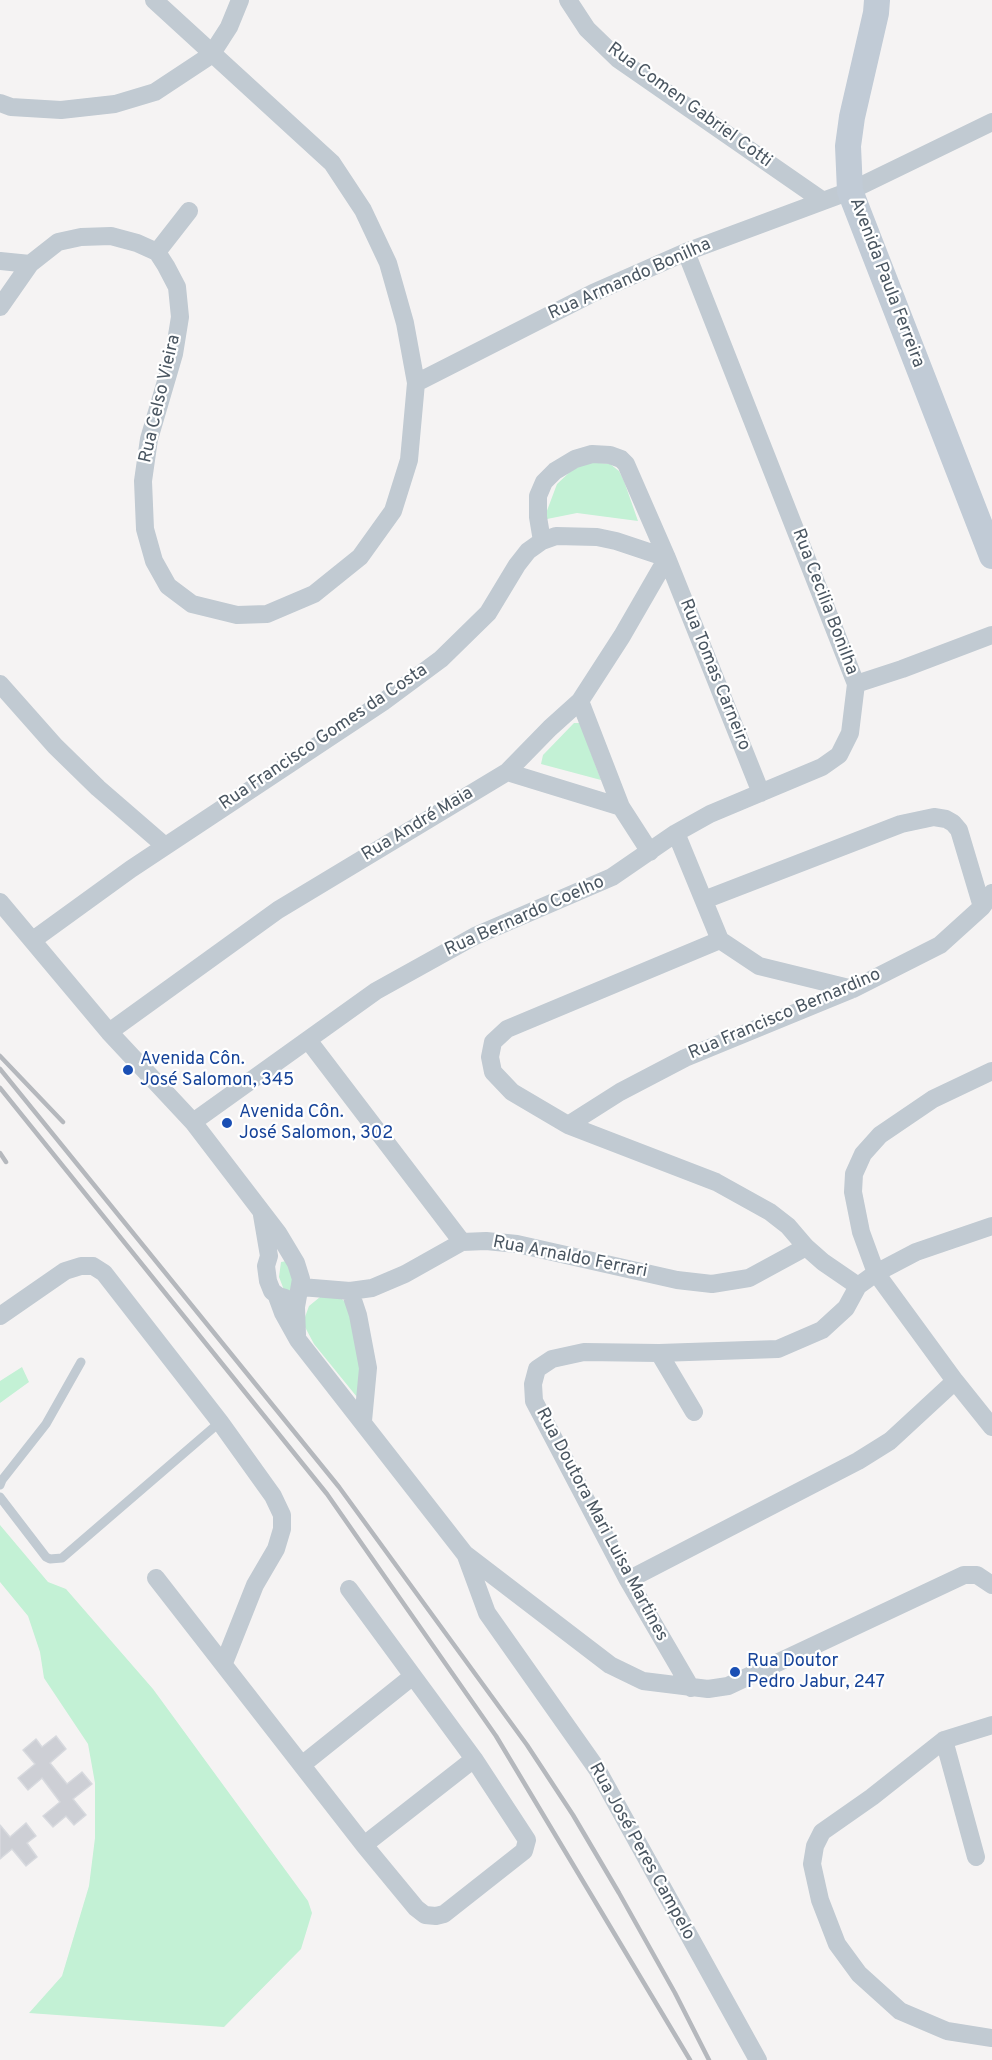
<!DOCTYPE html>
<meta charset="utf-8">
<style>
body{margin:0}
canvas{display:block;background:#f5f3f3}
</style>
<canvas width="992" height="2060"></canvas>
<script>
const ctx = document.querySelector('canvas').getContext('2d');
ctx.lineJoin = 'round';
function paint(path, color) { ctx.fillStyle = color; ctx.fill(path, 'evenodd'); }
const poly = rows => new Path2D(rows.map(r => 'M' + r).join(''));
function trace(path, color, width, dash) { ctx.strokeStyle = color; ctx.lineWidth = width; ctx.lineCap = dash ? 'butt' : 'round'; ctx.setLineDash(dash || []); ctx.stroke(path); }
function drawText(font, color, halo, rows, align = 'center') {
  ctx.font = font + ' Overpass,sans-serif'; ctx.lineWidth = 4.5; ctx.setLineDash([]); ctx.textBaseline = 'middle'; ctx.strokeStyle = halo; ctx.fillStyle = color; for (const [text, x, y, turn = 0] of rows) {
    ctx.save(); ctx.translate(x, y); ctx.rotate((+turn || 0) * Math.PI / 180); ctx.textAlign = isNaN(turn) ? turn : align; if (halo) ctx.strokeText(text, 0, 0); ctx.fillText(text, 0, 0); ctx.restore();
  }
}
paint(poly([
 [589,462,610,464,619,471,624,481,638,521,577,513,547,519,545,516,557,484,572,470],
 [574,723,580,723,601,780,541,764,543,755],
 [287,1261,295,1273,292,1292,284,1290,279,1277,281,1262],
 [320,1297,341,1298,351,1308,360,1336,361,1402,314,1344,305,1327,305,1317,309,1306],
 [22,1367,29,1382,0,1403,0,1381],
 [0,1525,48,1582,66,1589,153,1689,308,1901,312,1913,301,1949,224,2027,29,2013,62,1976,89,1886,95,1838,95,1783,88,1744,44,1678,40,1652,28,1616,0,1582]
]), '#c3f1d5');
const building = poly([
 [56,1736,66,1749,50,1763,67,1784,82,1772,92,1784,73,1799,86,1815,74,1825,66,1816,53,1827,43,1816,60,1802,42,1778,28,1790,18,1778,35,1764,23,1750,36,1739,42,1747,56,1736],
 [26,1823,36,1836,27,1843,37,1857,26,1866,12,1849,0,1859,0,1825,10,1837,26,1823]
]);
paint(building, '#cdcfd5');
trace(building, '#d7d9de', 1.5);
trace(poly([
 [0,1485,2,1480,46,1424,81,1362],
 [0,1497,46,1557,50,1559,62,1558,220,1422]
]), '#c1cad2', 9);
trace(poly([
 [568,0,587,29,618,59,823,201],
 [0,103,11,107,61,110,115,104,155,92,211,55,229,27,240,0],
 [157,252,189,211],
 [0,261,30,264],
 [0,307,30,264,58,242,81,237,111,236,137,243,157,252,166,266,177,287,180,317,174,354,149,439,143,481,145,529,154,561,168,586,192,604,237,615,267,614,314,594,360,557,393,511,409,460,416,383,405,323,388,263,363,210,332,163,154,0],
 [416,383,593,293,686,252,850,191,992,122],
 [542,541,538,517,538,496,544,482,555,471,575,459,592,454,610,455,621,459,626,464,667,558,761,793],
 [0,684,55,746,98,788,165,846],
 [856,684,902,669,992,635],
 [580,701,621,807,650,852],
 [507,772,621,807],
 [676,833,720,940,759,966,853,989],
 [704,900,901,824,934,817,946,819,953,823,959,830,982,907],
 [0,902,109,1032,193,1122,278,1233,296,1263,301,1279,296,1307,297,1335],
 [33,940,131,869,383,702,441,659,488,613,517,565,528,551,542,541,556,536,597,537,616,541,667,558],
 [720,940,507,1029,493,1042,490,1057,493,1072,512,1092,568,1125,716,1182,770,1212,788,1226,806,1247,823,1262,858,1286],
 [109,1032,278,910,507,772,550,728,580,701,622,636,667,558],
 [308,1040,462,1242],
 [992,1071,933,1099,880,1135,863,1154,854,1174,853,1192,861,1232,876,1273,955,1381,992,1427],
 [193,1122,376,991,475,936,612,877,676,833,710,814,822,767,839,755,850,733,856,684,686,252],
 [568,1125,620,1092,685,1058,853,989,940,945,982,907,992,893],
 [262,1215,269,1256,266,1266,268,1281,272,1291,278,1296,285,1298],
 [301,1287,350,1291,372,1288,405,1274,462,1242,486,1241,517,1244,677,1280,712,1284,749,1278,806,1247],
 [350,1291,358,1315,368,1368,363,1421],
 [276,1294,283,1313,298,1340,465,1554,610,1665,643,1681,708,1689,728,1686,964,1575,977,1575,992,1585],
 [0,1316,65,1271,81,1266,93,1266,104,1273,220,1422,273,1496,282,1515,282,1529,276,1549,255,1585,224,1663],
 [659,1353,694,1412],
 [466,1556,487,1613,597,1769,758,2060],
 [156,1578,364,1845,416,1908,425,1915,436,1916,444,1914,524,1851,527,1840,474,1759,349,1589],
 [628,1580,858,1461,890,1441,955,1381],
 [691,1688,628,1580,534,1401,533,1384,537,1369,552,1359,584,1352,659,1353,778,1349,822,1330,846,1308,858,1286,876,1273,916,1252,992,1226],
 [992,1725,944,1740,872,1797,822,1832,815,1846,812,1864,820,1900,837,1944,859,1974,900,2011,947,2031,992,2038],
 [944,1740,976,1857],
 [303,1764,413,1676],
 [364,1845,474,1759]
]), '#c1cad2', 18);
trace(poly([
 [877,0,876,13,852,117,848,146,850,191,992,556]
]), '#c1cbd6', 26);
trace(poly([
 [0,1056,63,1122],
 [0,1069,339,1487,527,1745,573,1815,619,1893,675,1993,709,2060],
 [0,1088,327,1494,496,1736,690,2060],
 [0,1153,6,1162]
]), '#b5b8bd', 4.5);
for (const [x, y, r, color] of [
 [128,1070,6,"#1a4fb4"],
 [227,1123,6,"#1a4fb4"],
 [735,1672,6,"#1a4fb4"]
]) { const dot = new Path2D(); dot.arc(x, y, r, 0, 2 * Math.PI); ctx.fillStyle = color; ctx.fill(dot); trace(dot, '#fff', 2); }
drawText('18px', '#4a5661', '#fff', [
 ["Rua Comen Gabriel Cotti",689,106,36],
 ["Rua Armando Bonilha",630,280,-24],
 ["Avenida Paula Ferreira",886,283,69],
 ["Rua Celso Vieira",161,399,-77],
 ["Rua Cecilia Bonilha",824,602,69],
 ["Rua Tomas Carneiro",714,675,68],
 ["Rua Francisco Gomes da Costa",324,738,-34],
 ["Rua André Maia",418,825,-31],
 ["Rua Bernardo Coelho",525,917,-24],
 ["Rua Francisco Bernardino",785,1015,-23],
 ["Rua Arnaldo Ferrari",570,1258,11],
 ["Rua Doutora Mari Luisa Martines",601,1525,62],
 ["Rua José Peres Campelo",641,1852,61]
]);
drawText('18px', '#164399', '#fff', [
 ["Avenida Côn.",140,1060],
 ["José Salomon, 345",140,1081],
 ["Avenida Côn.",239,1113],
 ["José Salomon, 302",239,1134],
 ["Rua Doutor",747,1662],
 ["Pedro Jabur, 247",747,1683]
], 'left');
</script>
